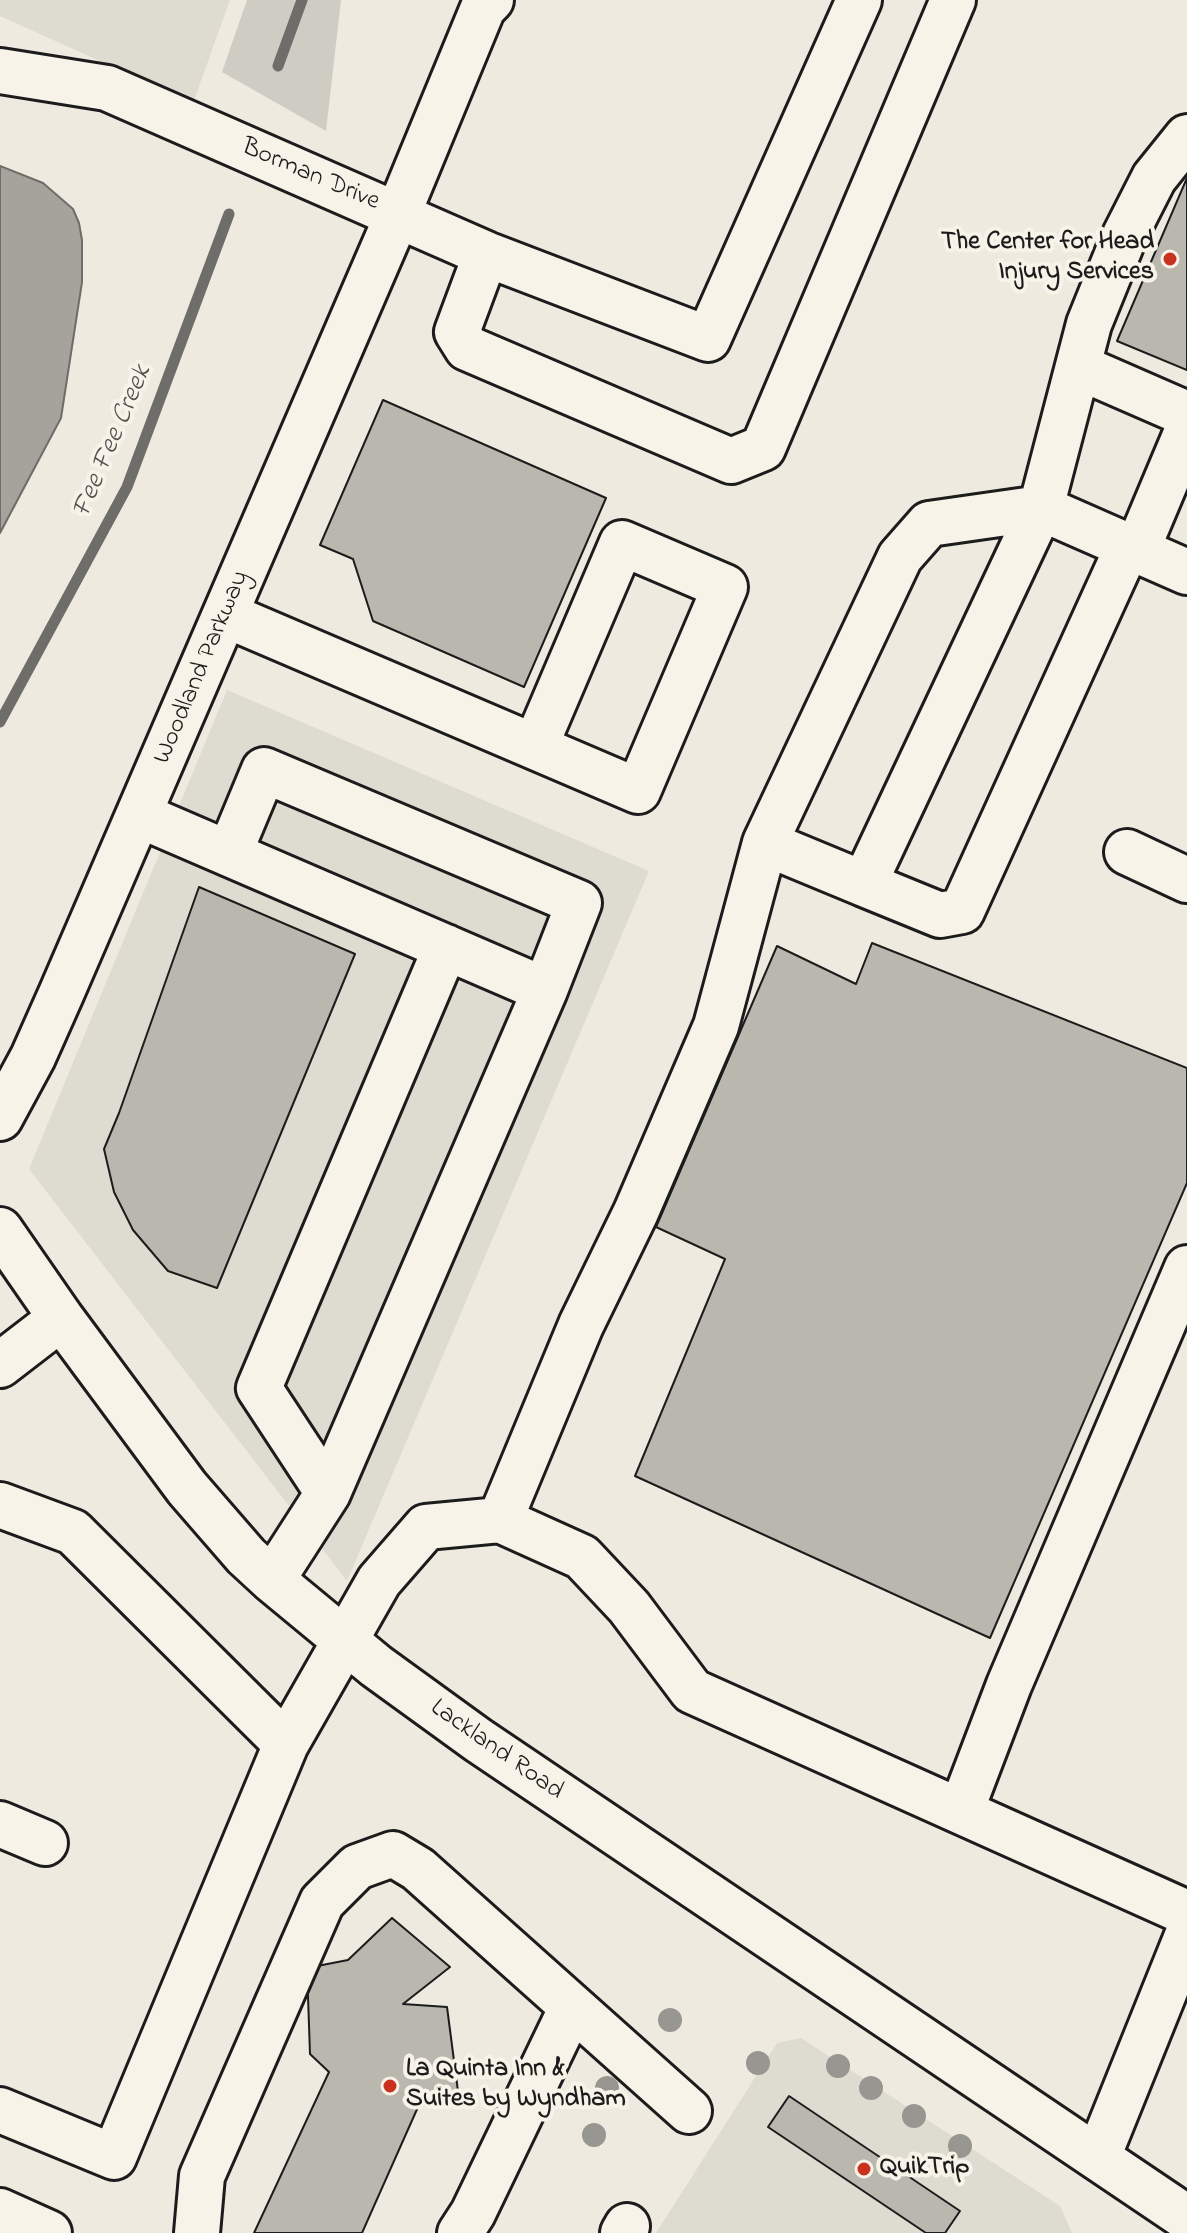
<!DOCTYPE html>
<style>
body{margin:0}
canvas{display:block;background:#eeeae0}
</style>
<canvas width="1187" height="2233"></canvas>
<script>
const ctx = document.querySelector('canvas').getContext('2d');
ctx.lineJoin = 'round';
function paint(path, color) { ctx.fillStyle = color; ctx.fill(path, 'evenodd'); }
const poly = rows => new Path2D(rows.map(r => 'M' + r).join(''));
function trace(path, color, width, dash) { ctx.strokeStyle = color; ctx.lineWidth = width; ctx.lineCap = dash ? 'butt' : 'round'; ctx.setLineDash(dash || []); ctx.stroke(path); }
function drawText(font, color, halo, rows, align = 'center') {
  ctx.font = font + ' "Indie Flower",sans-serif'; ctx.lineWidth = 8; ctx.setLineDash([]); ctx.textBaseline = 'middle'; ctx.strokeStyle = halo; ctx.fillStyle = color; for (const [text, x, y, turn = 0] of rows) {
    ctx.save(); ctx.translate(x, y); ctx.rotate((+turn || 0) * Math.PI / 180); ctx.textAlign = isNaN(turn) ? turn : align; if (halo) ctx.strokeText(text, 0, 0); ctx.fillText(text, 0, 0); ctx.restore();
  }
}
paint(poly([
 [0,0,230,0,193,103,0,16],
 [227,690,649,871,347,1581,29,1169],
 [801,2038,1060,2206,1072,2233,656,2233,777,2043]
]), '#dedbd1');
paint(poly([
 [247,0,341,0,326,131,222,72]
]), '#cfccc3');
const water = poly([
 [0,166,43,183,73,209,79,223,82,240,82,282,61,418,0,533,0,166]
]);
paint(water, '#a6a39d');
trace(water, '#6f6d69', 2);
trace(poly([
 [278,66,302,0],
 [0,722,127,487,229,214]
]), '#6f6d69', 11);
const building = poly([
 [1187,178,1187,370,1117,341,1187,178],
 [383,400,606,498,524,687,373,621,353,559,320,545,383,400],
 [199,887,355,954,217,1288,168,1271,133,1230,114,1192,104,1149,119,1113,199,887],
 [872,943,1187,1068,1187,1183,990,1638,635,1476,725,1259,656,1227,777,946,856,984,872,943],
 [392,1918,450,1967,403,2004,447,2007,459,2099,418,2107,362,2233,254,2233,329,2072,310,2054,307,1968,348,1960,392,1918],
 [789,2096,960,2211,945,2233,926,2233,768,2127,789,2096]
]);
paint(building, '#bab7af');
trace(building, '#1c1c1c', 2);
const minor = poly([
 [0,71,107,88,486,254,457,332,467,348,731,461,763,448,953,0],
 [486,254,708,339,859,0],
 [1079,367,1187,414],
 [1137,550,1187,431],
 [226,615,638,791,725,587,622,543,535,747],
 [139,815,545,990,328,1493,272,1580],
 [765,843,900,557,929,524,1041,508,1089,324,1125,235,1154,178,1187,137],
 [1127,852,1187,880],
 [229,854,264,770,579,903,545,990],
 [864,884,940,915,962,911,1128,546],
 [0,1118,33,1057,61,994,398,214,483,8,491,0],
 [0,1230,61,1318,187,1488,246,1556,272,1580,376,1666,478,1740,1187,2218],
 [0,1365,61,1318],
 [328,1493,259,1388,446,947],
 [0,1505,73,1532,286,1744],
 [500,1520,582,1557,629,1607,692,1691,1187,1913],
 [961,1811,1009,1685,1187,1268],
 [0,1824,45,1843],
 [0,2110,114,2157,286,1744,379,1581,426,1527,500,1520,581,1325,636,1212,716,1026,765,843,864,884,1041,508,1187,572],
 [1098,2157,1187,1936],
 [0,2211,49,2233],
 [197,2233,202,2176,322,1902,357,1867,393,1854,418,1869,689,2111],
 [460,2233,473,2213,572,2007],
 [623,2233,627,2226]
]);
trace(minor, '#1c1c1c', 50);
trace(minor, '#f7f3e8', 44);
ctx.fillStyle = '#989690';
for (const [x, y] of [
 [670,2020],
 [758,2063],
 [838,2066],
 [607,2088],
 [871,2088],
 [914,2116],
 [594,2135],
 [960,2146]
]) { ctx.beginPath(); ctx.arc(x, y, 12, 0, 2 * Math.PI); ctx.fill(); }
for (const [x, y, r, color] of [
 [1170,259,8,"#c8321e"],
 [390,2086,8,"#c8321e"],
 [864,2169,8,"#c8321e"]
]) { const dot = new Path2D(); dot.arc(x, y, r, 0, 2 * Math.PI); ctx.fillStyle = color; ctx.fill(dot); trace(dot, '#f7f3e8', 3); }
drawText('26px', '#1c1c1c', '#f7f3e8', [
 ["Borman Drive",310,176,23],
 ["Woodland Parkway",203,668,-67],
 ["Lackland Road",496,1751,35]
]);
drawText('bold 26px', '#1c1c1c', '#f7f3e8', [
 ["The Center for Head",1154,244,"right"],
 ["Injury Services",1154,274,"right"],
 ["La Quinta Inn &",406,2071],
 ["Suites by Wyndham",406,2101],
 ["QuikTrip",880,2169]
], 'left');
drawText('italic 28px', '#535250', '#f7f3e8', [
 ["Fee Fee Creek",114,442,-67]
]);
</script>
